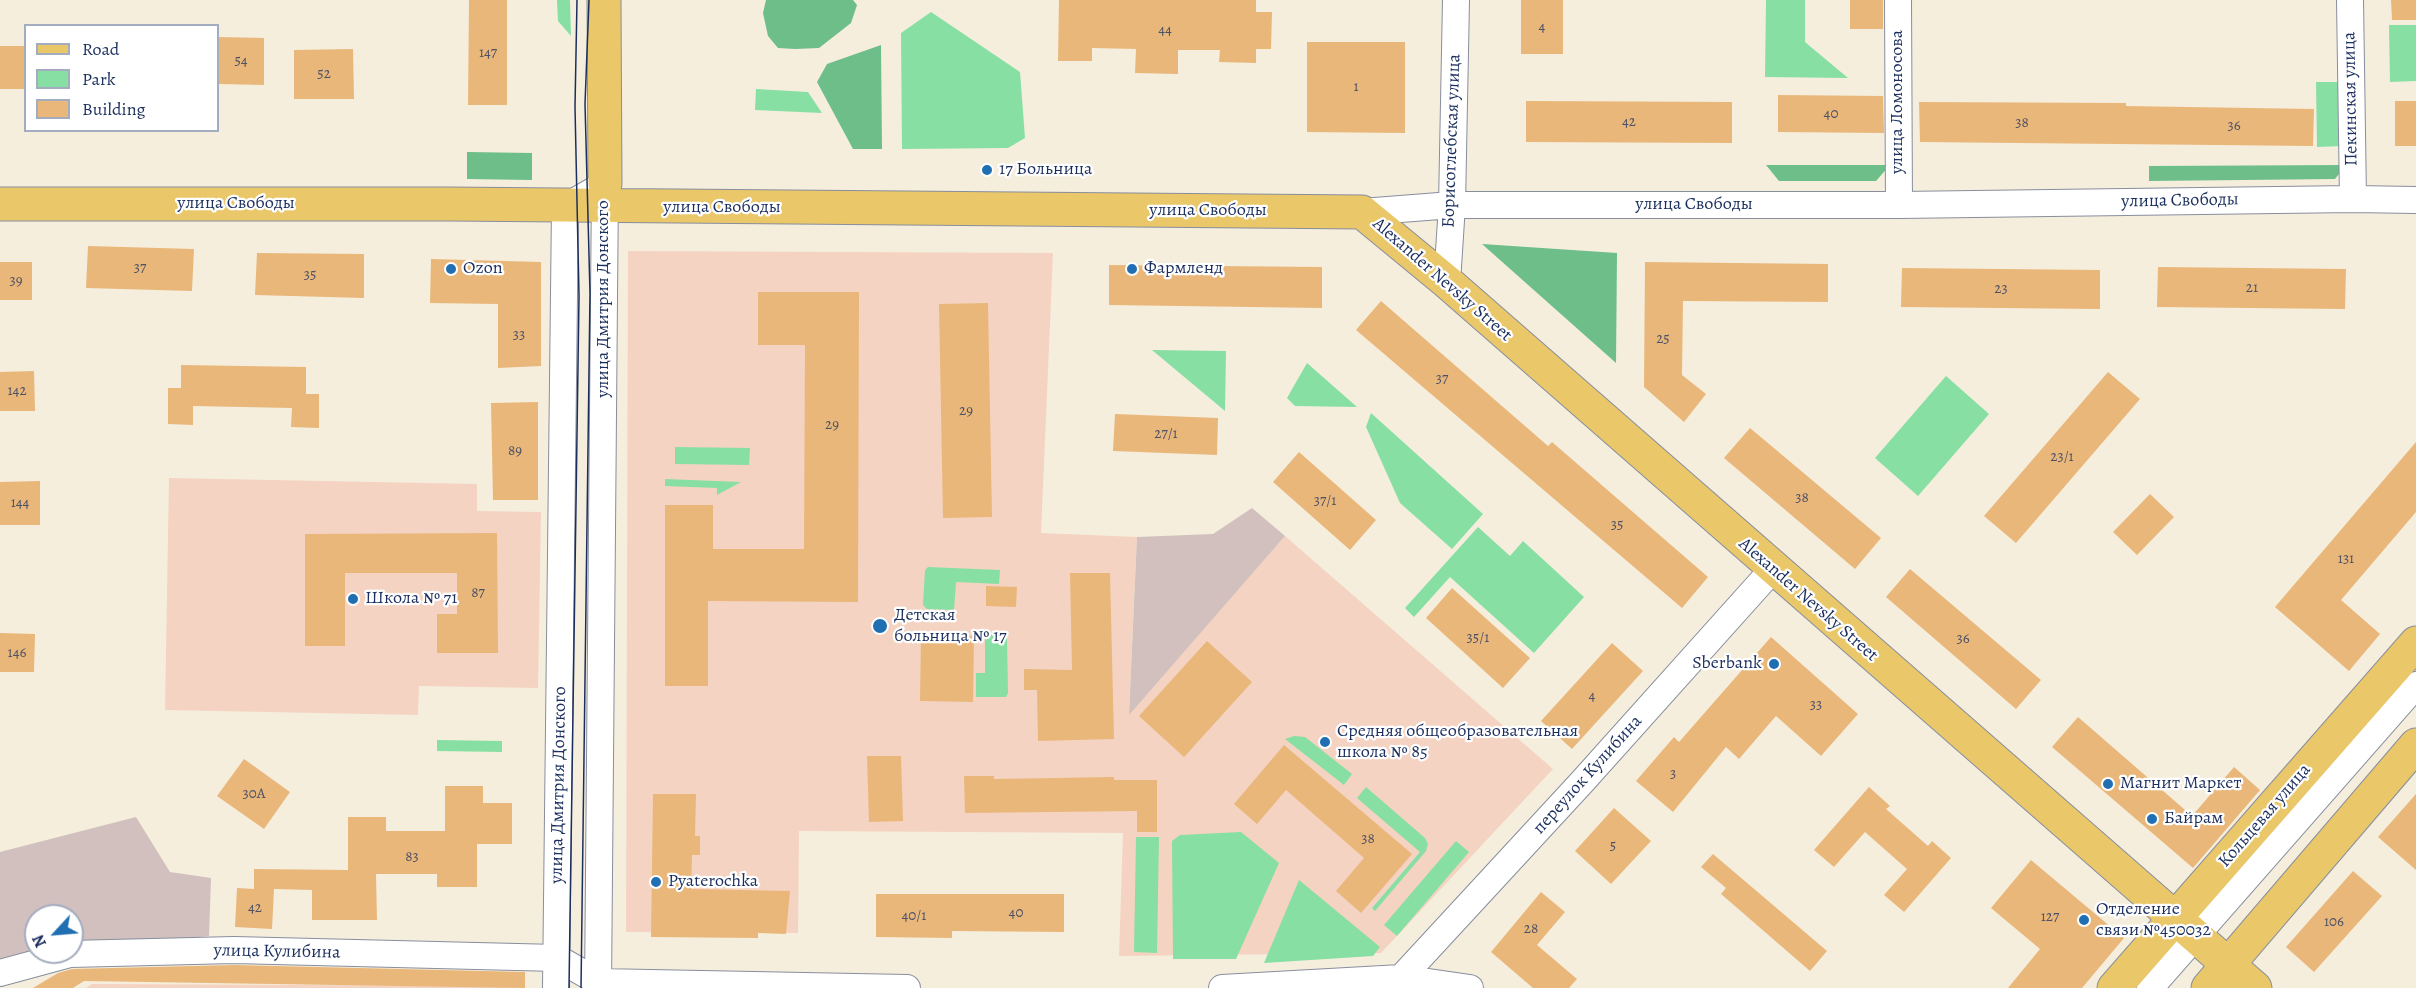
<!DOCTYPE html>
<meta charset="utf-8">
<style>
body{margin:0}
#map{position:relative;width:2416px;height:988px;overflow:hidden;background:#f5eedd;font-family:Alegreya,serif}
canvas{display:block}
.legend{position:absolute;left:24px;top:24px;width:195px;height:108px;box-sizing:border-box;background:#fff;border:2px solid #a4acbf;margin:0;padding:8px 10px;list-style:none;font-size:18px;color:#1b2f5e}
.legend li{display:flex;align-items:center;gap:12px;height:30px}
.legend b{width:30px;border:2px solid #a4acbf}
.north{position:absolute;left:24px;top:904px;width:60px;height:60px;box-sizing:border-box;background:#fff;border:2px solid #a4acbf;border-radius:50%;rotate:244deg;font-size:16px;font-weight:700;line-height:24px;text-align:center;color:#1b2f5e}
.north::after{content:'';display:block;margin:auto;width:21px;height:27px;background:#1f6fb2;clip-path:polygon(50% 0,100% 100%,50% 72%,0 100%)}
</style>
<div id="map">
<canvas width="2416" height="988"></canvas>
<ul class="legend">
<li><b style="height:8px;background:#eac769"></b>Road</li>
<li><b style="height:16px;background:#87dfa3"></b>Park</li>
<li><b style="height:16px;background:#e9b77a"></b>Building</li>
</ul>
<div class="north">N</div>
</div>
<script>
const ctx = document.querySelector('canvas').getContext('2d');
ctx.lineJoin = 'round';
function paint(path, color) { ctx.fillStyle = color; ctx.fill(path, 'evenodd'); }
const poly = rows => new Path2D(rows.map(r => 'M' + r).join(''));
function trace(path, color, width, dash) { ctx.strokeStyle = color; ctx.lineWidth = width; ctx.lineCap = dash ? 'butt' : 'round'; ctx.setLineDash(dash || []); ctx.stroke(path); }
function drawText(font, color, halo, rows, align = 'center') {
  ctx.font = font + ' Alegreya,serif'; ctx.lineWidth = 4.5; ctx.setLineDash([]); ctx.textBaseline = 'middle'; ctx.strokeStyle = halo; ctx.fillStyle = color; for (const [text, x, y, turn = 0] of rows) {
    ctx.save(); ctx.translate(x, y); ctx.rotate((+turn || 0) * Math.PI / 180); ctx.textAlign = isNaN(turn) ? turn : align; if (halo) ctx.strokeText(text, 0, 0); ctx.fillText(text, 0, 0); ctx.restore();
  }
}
paint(poly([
 [628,251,1053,253,1041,533,1137,537,1129,714,1285,536,1553,769,1381,953,1119,956,1123,833,799,831,798,933,626,932],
 [169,478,477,484,477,511,541,512,538,688,419,686,418,715,165,710],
 [92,984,511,986,511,988,86,988]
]), '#f5d3c2');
paint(poly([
 [1252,508,1285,536,1129,715,1137,537,1213,534],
 [136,817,170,872,211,878,209,936,72,949,72,916,36,916,36,952,0,964,0,852]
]), '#d1c0bd');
paint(poly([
 [557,0,570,0,571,36,558,21],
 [1766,0,1805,0,1805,42,1848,78,1765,77],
 [931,12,1020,72,1025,138,1008,148,902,149,901,33],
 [2389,25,2416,25,2416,81,2390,82],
 [2316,82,2343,82,2343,146,2317,147],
 [756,89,808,92,822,113,755,110],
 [1152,350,1226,351,1225,411],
 [1307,363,1357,407,1295,406,1287,398],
 [1946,376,1989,414,1918,496,1875,458],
 [1371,413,1483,514,1452,549,1400,503,1366,427],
 [675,447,750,448,749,465,675,464],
 [665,479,741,482,717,495,717,488,665,486],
 [1478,527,1510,556,1523,541,1584,597,1534,653,1450,577,1414,617,1405,608],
 [928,567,1000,570,999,584,956,582,954,610,927,609,923,605,925,570],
 [990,634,1004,634,1007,639,1008,693,1006,697,976,697,976,673,985,673,985,638],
 [1294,736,1305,737,1352,774,1344,785,1285,739],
 [437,740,502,741,502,752,437,751],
 [1366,787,1425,838,1428,844,1426,851,1375,911,1372,908,1420,852,1357,798],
 [1241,832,1279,863,1236,959,1173,959,1172,841,1180,835],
 [1136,837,1159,837,1157,953,1134,952],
 [1456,841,1469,852,1397,936,1384,925],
 [1299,880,1380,947,1373,956,1264,963]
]), '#87dfa3');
paint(poly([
 [766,0,853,0,857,5,851,23,819,48,795,49,778,48,768,36,763,13],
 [881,45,882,149,853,149,817,82,827,64],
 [467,152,532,153,532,180,467,179],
 [1766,165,1890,165,1876,181,1779,181],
 [2346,165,2335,179,2149,181,2149,166],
 [1482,244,1617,253,1616,363]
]), '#6dbe89');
paint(poly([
 [469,0,507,0,507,105,468,105],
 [1059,0,1256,0,1256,12,1272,12,1271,49,1256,49,1256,63,1219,62,1220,50,1178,50,1178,74,1135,73,1136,49,1092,48,1092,61,1058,61],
 [1521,0,1563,0,1563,54,1521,54],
 [1850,0,1883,0,1883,29,1850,29],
 [2391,0,2416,0,2416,20,2392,20],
 [218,37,264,38,264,85,218,84],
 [1307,42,1405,42,1405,133,1307,132],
 [0,46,26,46,26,89,0,89],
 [353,49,354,99,294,99,294,50],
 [1778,95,1883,96,1884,133,1778,132],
 [1526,101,1732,102,1732,143,1526,142],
 [2395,101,2416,101,2416,146,2395,146],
 [1919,102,2126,103,2126,106,2314,109,2313,146,1920,142],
 [88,246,194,249,192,291,86,288],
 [257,253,364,254,364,298,255,295],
 [431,259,541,262,541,366,498,368,498,304,430,303],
 [0,262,32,262,32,300,0,300],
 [1645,262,1828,264,1828,302,1683,301,1682,375,1706,394,1684,422,1644,387],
 [1109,265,1322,267,1322,308,1109,305],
 [2158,267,2346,269,2345,309,2157,307],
 [1902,268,2100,270,2100,309,1901,307],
 [758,292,859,292,858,602,708,601,708,686,665,686,665,505,713,505,713,549,804,549,805,345,758,345],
 [1381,301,1548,446,1552,442,1708,577,1682,608,1356,330],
 [988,303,992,517,943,518,939,304],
 [181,365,306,367,306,394,319,394,319,428,291,427,292,408,193,406,193,425,168,424,168,388,181,388],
 [34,371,35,411,0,411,0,372],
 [2108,372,2140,399,2016,543,1984,516],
 [538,402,538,500,493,500,491,403],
 [1115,414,1218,418,1217,455,1113,451],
 [1750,428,1881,538,1855,569,1724,458],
 [2416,442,2416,512,2341,600,2380,634,2349,671,2275,607],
 [1299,452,1376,520,1350,550,1273,482],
 [40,481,40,525,0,525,0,482],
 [2150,494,2174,517,2137,555,2113,532],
 [497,533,498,653,437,653,437,614,457,614,457,573,345,573,345,646,305,646,305,534],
 [1910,569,2041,680,2016,709,1886,597],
 [1070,573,1110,573,1114,739,1038,741,1037,690,1024,690,1024,669,1072,670],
 [986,586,1017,587,1016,607,986,606],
 [1452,588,1530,658,1503,688,1426,618],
 [0,633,35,634,34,672,0,672],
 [921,635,974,636,973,702,920,701],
 [1771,637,1858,714,1821,756,1776,716,1739,759,1726,747,1673,812,1636,781,1674,737,1679,742],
 [1207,641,1252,682,1184,757,1139,716],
 [1612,643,1643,671,1572,749,1541,721],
 [2078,717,2192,816,2234,767,2260,790,2193,868,2052,747],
 [1284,745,1412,854,1361,913,1336,891,1364,858,1286,790,1257,824,1234,804],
 [867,756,901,756,903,821,869,822],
 [244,759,290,792,264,829,217,796],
 [964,776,994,776,994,779,1114,777,1114,780,1157,780,1157,832,1137,832,1137,811,965,813],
 [445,786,483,786,483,803,512,803,512,844,477,844,477,887,437,887,437,874,376,874,377,920,312,920,312,890,274,889,272,929,235,927,237,888,254,889,254,869,348,870,348,817,386,817,386,831,445,831],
 [1869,787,1890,806,1886,809,1928,846,1932,841,1951,858,1904,912,1884,895,1907,869,1865,832,1834,867,1814,850],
 [653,794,696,794,695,836,700,836,700,855,692,855,691,889,790,891,786,934,758,933,758,938,651,937],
 [2416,794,2416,870,2378,837],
 [1614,808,1651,841,1611,884,1575,851],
 [1713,854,1827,951,1810,971,1721,894,1726,888,1701,867],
 [2031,860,2124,938,2082,988,2008,988,2040,949,1991,908],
 [2353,871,2382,896,2314,972,2286,947],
 [1541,892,1565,912,1537,945,1577,979,1569,988,1533,988,1491,952],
 [876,894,1064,894,1064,932,952,931,952,938,876,937],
 [234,965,525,972,525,988,84,981,73,988,33,988,58,973,72,969]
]), '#e9b77a');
const minor = poly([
 [1898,0,1899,205],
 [2350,0,2353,199],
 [1362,212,1452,205,1899,205,2353,199,2416,200],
 [1447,282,1452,205,1456,0],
 [0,973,70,954,234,950,557,958,599,982,907,988],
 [1401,978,1582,782,1773,569],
 [556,988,565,207,605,184,598,988],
 [1222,988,1401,978,1470,988],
 [2150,988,2416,685]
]);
const major = poly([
 [604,0,605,184],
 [0,204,448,204,1362,212,1447,282,2255,988],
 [2114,988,2416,643],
 [2208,988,2416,745]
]);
trace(minor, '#888e9e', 28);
trace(major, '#888e9e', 35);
trace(minor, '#fff', 26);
trace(major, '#eac769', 33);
trace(poly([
 [569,988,579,296,575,107,577,0],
 [581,988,590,293,585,104,589,0]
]), '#1b2f5e', 1.5);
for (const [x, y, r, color] of [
 [987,170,6,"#1f6fb2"],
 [451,269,6,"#1f6fb2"],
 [1132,269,6,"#1f6fb2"],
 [353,599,6,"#1f6fb2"],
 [880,626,8,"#1f6fb2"],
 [1774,664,6,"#1f6fb2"],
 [1325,742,6,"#1f6fb2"],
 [2108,784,6,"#1f6fb2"],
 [2152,819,6,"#1f6fb2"],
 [656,882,6,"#1f6fb2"],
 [2084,920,6,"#1f6fb2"]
]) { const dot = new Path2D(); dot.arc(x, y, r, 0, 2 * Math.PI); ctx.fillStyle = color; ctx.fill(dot); trace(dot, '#fff', 2); }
drawText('15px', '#4e5165', null, [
 ["4",1542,27],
 ["44",1165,30],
 ["147",488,53],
 ["54",241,61],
 ["52",324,74],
 ["1",1356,87],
 ["40",1831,114],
 ["42",1629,122],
 ["38",2022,123],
 ["36",2234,126],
 ["37",140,268],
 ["35",310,275],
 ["39",16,281],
 ["21",2252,288],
 ["23",2001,289],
 ["33",519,335],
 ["25",1663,339],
 ["37",1442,379],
 ["142",17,391],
 ["29",966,411],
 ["29",832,425],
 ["27/1",1166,434],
 ["89",515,451],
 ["23/1",2062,457],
 ["38",1802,498],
 ["37/1",1325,501],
 ["144",20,503],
 ["35",1617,525],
 ["131",2346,559],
 ["87",478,593],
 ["35/1",1478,638],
 ["36",1963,639],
 ["146",17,653],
 ["4",1592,696],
 ["33",1816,705],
 ["3",1673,774],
 ["30А",254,794],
 ["38",1368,839],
 ["5",1613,846],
 ["83",412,857],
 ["42",255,908],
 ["40",1016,913],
 ["40/1",914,916],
 ["127",2050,917],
 ["106",2334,922],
 ["28",1531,929]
]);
drawText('18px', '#1b2f5e', '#fff', [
 ["Пекинская улица",2351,99,-91],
 ["улица Ломоносова",1898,102,-90],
 ["Борисоглебская улица",1452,141,-88],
 ["улица Свободы",2180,201,-1],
 ["улица Свободы",236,204],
 ["улица Свободы",1694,205],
 ["улица Свободы",722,208],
 ["улица Свободы",1208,211],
 ["Alexander Nevsky Street",1442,280,41],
 ["улица Дмитрия Донского",604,299,-90],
 ["Alexander Nevsky Street",1808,600,41],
 ["переулок Кулибина",1588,775,-48],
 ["улица Дмитрия Донского",559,785,-89],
 ["Кольцевая улица",2265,816,-49],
 ["улица Кулибина",277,952,1]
]);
drawText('18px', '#1b2f5e', '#fff', [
 ["17 Больница",999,170],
 ["Ozon",463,269],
 ["Фармленд",1144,269],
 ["Школа № 71",365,599],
 ["Детская",894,616],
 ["больница № 17",894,637],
 ["Sberbank",1762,664,"right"],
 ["Средняя общеобразовательная",1337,732],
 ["школа № 85",1337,753],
 ["Магнит Маркет",2120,784],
 ["Байрам",2164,819],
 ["Pyaterochka",668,882],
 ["Отделение",2096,910],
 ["связи №450032",2096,931]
], 'left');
</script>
